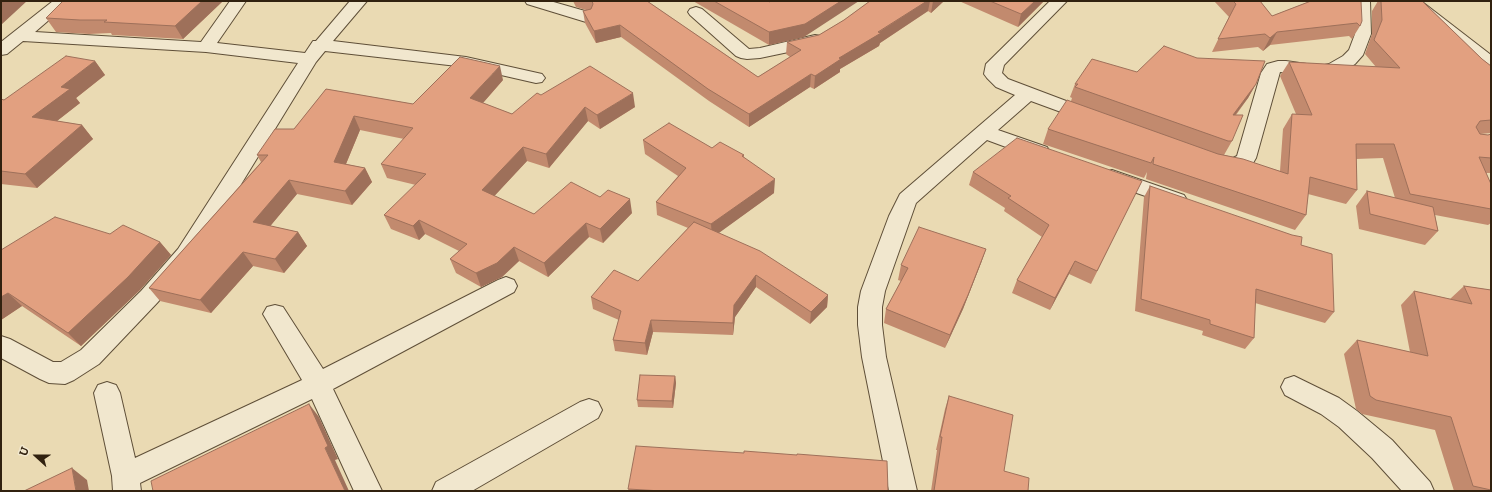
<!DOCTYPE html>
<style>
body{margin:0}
#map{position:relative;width:1492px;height:492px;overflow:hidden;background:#eadab3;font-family:"IM FELL DW Pica",serif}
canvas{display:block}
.frame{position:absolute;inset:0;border:2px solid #31210f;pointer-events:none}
.north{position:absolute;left:16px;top:436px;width:40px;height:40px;-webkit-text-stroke:3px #f1e7ce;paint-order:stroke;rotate:291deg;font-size:11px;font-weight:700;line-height:16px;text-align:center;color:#31210f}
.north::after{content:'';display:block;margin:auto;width:14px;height:18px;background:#31210f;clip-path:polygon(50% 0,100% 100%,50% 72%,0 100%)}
</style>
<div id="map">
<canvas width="1492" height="492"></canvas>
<div class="frame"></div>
<div class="north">U</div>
</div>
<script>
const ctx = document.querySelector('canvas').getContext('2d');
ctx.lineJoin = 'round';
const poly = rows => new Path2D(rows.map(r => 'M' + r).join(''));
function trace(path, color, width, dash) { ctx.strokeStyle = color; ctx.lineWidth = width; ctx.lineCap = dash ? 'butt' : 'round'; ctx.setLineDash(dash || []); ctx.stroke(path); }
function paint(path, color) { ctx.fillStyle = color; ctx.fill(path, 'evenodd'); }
const minor = poly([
 [53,1,71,1,35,32,201,42,230,1,246,1,217,43,305,53,313,41,316,41,350,1,367,1,333,41,466,57,542,74,545,78,542,82,536,83,466,67,325,51,316,62,194,261,157,303,99,364,74,380,65,384,49,383,40,379,1,358,1,336,10,339,53,362,61,362,81,350,141,291,178,249,298,63,206,52,23,41,7,54,1,55,1,42,53,1],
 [525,1,550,1,592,13,594,17,592,21,586,22,527,4,525,1],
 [1050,1,1067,1,1004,65,1002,73,1008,79,1098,113,1100,117,1098,121,1091,123,1031,101,998,130,1047,147,1050,152,1047,157,1040,159,1033,157,987,140,916,203,885,291,882,307,882,325,886,357,917,491,889,491,862,357,858,325,858,307,861,291,889,216,900,194,1015,95,996,87,987,78,984,74,986,64,1050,1],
 [1354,1,1370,1,1371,34,1363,55,1355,64,1340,73,1334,74,1320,76,1280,72,1256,158,1253,163,1248,169,1233,172,1211,167,1208,162,1211,157,1218,155,1233,158,1237,156,1261,73,1267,64,1278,61,1286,61,1320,66,1329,64,1343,56,1349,50,1355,34,1354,1],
 [1403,1,1421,1,1491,55,1491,69,1485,68,1403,1],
 [696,7,702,9,749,49,760,48,815,35,821,36,824,40,817,46,760,58,747,59,741,58,736,56,690,15,688,12,690,9,696,7],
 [1112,170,1184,195,1187,200,1184,205,1177,207,1105,182,1102,177,1105,172,1112,170],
 [506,277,514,280,517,286,514,292,333,389,382,491,354,491,312,399,140,483,141,491,113,491,112,476,94,393,98,385,107,382,116,385,120,393,135,458,302,380,263,314,267,307,275,305,283,307,323,369,498,280,506,277],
 [1294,376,1339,398,1357,411,1392,440,1430,482,1434,491,1402,491,1372,458,1339,427,1321,414,1285,395,1281,387,1285,379,1294,376],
 [589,399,598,402,602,410,598,418,472,491,432,491,436,482,580,402,589,399]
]);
trace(minor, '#5f4f38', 2);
paint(minor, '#f1e7ce');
paint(poly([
 [223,1,183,39,112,35,111,33,89,34,56,32,46,18],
 [573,1,647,1,758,77,790,57,786,54,787,42,819,35,844,20,870,1,944,1,931,13,928,11,880,43,879,46,840,69,840,72,814,89,810,87,749,127,709,101,621,37,596,43,585,23,583,11,586,10,576,7],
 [693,1,768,1,770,2,804,37,769,45],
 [959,1,1044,1,1018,27],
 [1214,1,1260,1,1272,16,1308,2,1307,1,1361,1,1360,26,1352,39,1349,36,1270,45,1263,51,1258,47,1212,52,1229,17],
 [1378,1,1422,1,1482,59,1491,66,1491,133,1480,134,1488,135,1491,134,1491,173,1486,173,1491,184,1491,223,1488,225,1435,215,1438,231,1425,245,1359,229,1356,206,1367,191,1395,198,1383,158,1356,159,1357,190,1346,204,1308,194,1306,215,1295,230,1146,179,1147,172,1144,178,1043,144,1048,129,1071,101,1072,98,1070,97,1075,84,1137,72,1256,84,1248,98,1236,115,1232,141,1224,155,1280,171,1283,129,1292,114,1296,114,1280,76,1289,62,1376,67,1365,54,1372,34,1372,11],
 [95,61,105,75,76,98,80,103,57,121,82,125,93,139,37,188,1,184,1,99,4,100],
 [503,80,483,103,512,114,541,95,635,107,600,129,588,121,549,168,527,161,494,196,534,214,632,213,603,243,589,237,548,277,519,261,502,277,481,287,456,273,450,259,459,251,425,234,419,240,391,229,384,215,416,185,387,178,381,164,404,139,360,130,346,164,365,168,372,182,352,205,297,194,270,226,298,232,307,246,284,273,253,266,211,313,160,301,149,288,261,162,257,155,294,129,326,89,413,104],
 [643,140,712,148,744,155,744,158,774,193,718,233,828,295,827,307,810,324,756,287,735,317,733,335,653,332,647,355,615,351,613,340,619,320,593,309,591,297,638,281,688,228,657,215,656,202,678,176,645,154],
 [973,172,1142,181,1091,284,1069,274,1050,310,1012,293,1017,280,1042,237,1004,211,1005,208,969,185],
 [1150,186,1301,245,1334,312,1325,323,1255,303,1254,338,1245,349,1202,335,1203,331,1135,311,1144,197],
 [160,242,171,255,140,290,81,346,22,306,1,320,1,250],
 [986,249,981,263,963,309,945,348,884,323,886,309,901,281,898,280,901,265],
 [1464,286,1491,290,1491,491,1454,491,1435,430,1362,414,1356,409,1344,354,1357,340,1410,352,1401,305,1414,291,1450,299],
 [675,376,676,383,673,408,638,407,637,400],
 [949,396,1004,471,1028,491,931,491,937,450,936,450,945,409],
 [628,489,888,491,629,491]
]), '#c28a6e');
paint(poly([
 [3,1,27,1,1,25,1,3],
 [202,1,223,1,183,39,175,26],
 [841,1,859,1,804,37,769,45,769,32],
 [927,1,930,1,928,11,880,43,879,46,840,69,840,72,814,89,815,76,839,58],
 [933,1,944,1,931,13],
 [1035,1,1044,1,1018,27,1021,14],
 [620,25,621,37,596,43,594,31],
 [1277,32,1270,45,1263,51,1270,38],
 [95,61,105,75,76,98,80,103,44,131,32,117,61,87],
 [500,66,503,80,475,112,470,98],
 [811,74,810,87,749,127,749,114],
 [1256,84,1248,98,1225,128,1233,115],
 [633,93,635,107,600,129,597,115],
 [585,107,588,121,549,168,546,154],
 [354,116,360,130,341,176,334,162],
 [82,125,93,139,37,188,25,174],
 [523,147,527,161,487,204,482,190],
 [365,168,372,182,352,205,345,191],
 [775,179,774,193,712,238,711,224],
 [289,180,297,194,262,236,253,222],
 [630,199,632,213,603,243,600,229],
 [419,220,425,234,419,240,413,226],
 [586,223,589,237,548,277,544,263],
 [298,232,307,246,284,273,275,259],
 [160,242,171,255,140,290,81,346,68,333],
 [514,247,519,261,502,277,481,287,476,273],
 [986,249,981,263,963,309,945,348,950,335],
 [243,252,253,266,211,313,200,300],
 [1075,261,1069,274,1050,310,1055,298],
 [756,275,756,287,735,317,733,335,733,323,734,305],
 [8,293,22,306,1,320,1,297],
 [828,295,827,307,810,324,811,312],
 [651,320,653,332,647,355,645,343],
 [675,376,676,383,673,408,672,401],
 [309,404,319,417,338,459,335,460,349,491,345,491,325,448],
 [72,468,87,480,89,491,76,491]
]), '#9e705a');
const building = poly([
 [63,1,202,1,175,26,104,22,107,20,80,20,46,18,63,1],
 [592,1,647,1,758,77,801,50,787,42,819,35,844,20,870,1,927,1,878,32,881,33,839,58,841,59,815,76,811,74,749,114,708,89,620,25,594,31,583,11,591,9,593,4,592,1],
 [714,1,768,1,770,2,771,1,841,1,805,24,769,32,714,1],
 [990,1,1035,1,1021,14,990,1],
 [1233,1,1260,1,1272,16,1311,1,1361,1,1362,21,1360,26,1357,23,1277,32,1270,38,1265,34,1218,39,1236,4,1233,1],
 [1381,1,1422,1,1482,59,1491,66,1491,120,1480,121,1476,127,1480,134,1488,135,1491,134,1491,158,1479,157,1491,184,1491,209,1410,194,1394,144,1356,144,1357,190,1310,177,1306,215,1153,164,1154,157,1151,163,1048,129,1067,100,1218,154,1243,159,1288,174,1292,114,1312,115,1289,62,1400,68,1374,40,1382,20,1381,1],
 [1164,46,1197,58,1265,61,1256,84,1233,115,1243,115,1232,141,1228,141,1075,87,1078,84,1075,84,1092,59,1137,72,1164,46],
 [66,56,95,61,61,87,70,89,32,117,82,125,25,174,1,171,1,99,4,100,66,56],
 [460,57,500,66,470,98,512,114,537,93,541,95,590,66,633,93,597,115,585,107,546,154,523,147,482,190,534,214,571,182,600,197,608,190,630,199,600,229,586,223,544,263,514,247,497,263,476,273,450,259,467,244,419,220,413,226,384,215,426,174,381,164,413,128,354,116,334,162,365,168,345,191,289,180,253,222,298,232,275,259,243,252,200,300,149,288,268,155,257,155,275,129,294,129,326,89,413,104,460,57],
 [669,123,712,148,720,142,744,155,742,156,775,179,711,224,656,202,686,168,643,140,669,123],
 [1017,138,1142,181,1097,271,1075,261,1055,298,1017,280,1049,225,1008,198,1011,196,973,172,1017,138],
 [1150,186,1292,235,1302,237,1301,245,1332,254,1334,312,1256,289,1254,338,1210,324,1210,320,1141,299,1150,186],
 [1367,191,1433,207,1438,231,1370,214,1367,191],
 [55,217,110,234,123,225,160,242,128,277,68,333,8,293,1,297,1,250,55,217],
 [694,222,760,251,828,295,811,312,756,275,734,305,733,323,651,320,645,343,613,340,621,311,591,297,614,270,638,281,694,222],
 [919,227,986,249,968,295,950,335,886,309,908,268,901,265,919,227],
 [1464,286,1491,290,1491,490,1473,486,1451,417,1376,400,1370,396,1357,340,1428,356,1414,291,1472,304,1464,286],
 [640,375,675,376,672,401,637,400,640,375],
 [949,396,1013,415,1004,471,1029,478,1028,491,934,491,942,437,940,437,949,396],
 [309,404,328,446,325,448,345,491,153,491,151,481,309,404],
 [636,446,744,453,744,451,797,455,797,454,887,461,888,491,662,491,628,489,636,446],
 [72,468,76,491,24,491,72,468]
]);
paint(building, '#e2a080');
trace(building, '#9e705a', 1);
</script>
